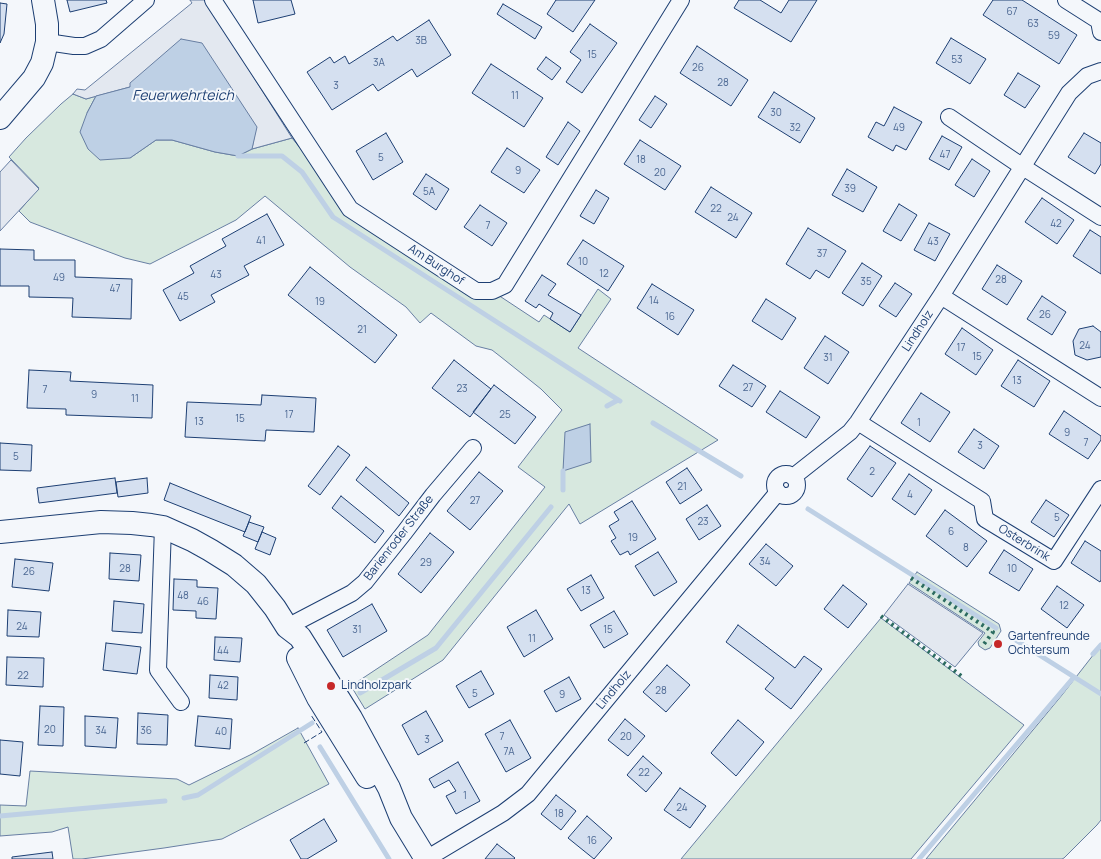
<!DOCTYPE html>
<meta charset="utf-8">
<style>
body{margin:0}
canvas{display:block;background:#f4f7fb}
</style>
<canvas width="1101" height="859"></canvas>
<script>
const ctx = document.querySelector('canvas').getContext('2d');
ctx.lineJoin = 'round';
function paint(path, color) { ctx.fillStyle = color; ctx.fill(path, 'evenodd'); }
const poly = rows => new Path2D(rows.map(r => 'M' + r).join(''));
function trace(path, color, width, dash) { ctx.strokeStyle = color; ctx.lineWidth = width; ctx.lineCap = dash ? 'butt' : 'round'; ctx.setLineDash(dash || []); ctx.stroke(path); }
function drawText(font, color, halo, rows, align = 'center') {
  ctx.font = font + ' Manrope,sans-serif'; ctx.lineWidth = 4; ctx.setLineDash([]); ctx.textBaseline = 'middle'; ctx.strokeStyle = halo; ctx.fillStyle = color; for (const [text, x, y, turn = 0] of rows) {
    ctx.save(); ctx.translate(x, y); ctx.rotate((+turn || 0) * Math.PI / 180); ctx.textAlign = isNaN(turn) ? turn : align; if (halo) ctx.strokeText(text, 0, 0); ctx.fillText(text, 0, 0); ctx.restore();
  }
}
const green = poly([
 [73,94,86,99,96,96,87,113,130,158,156,140,172,140,215,152,238,156,252,149,292,138,350,209,492,291,539,322,544,315,570,332,598,289,611,299,578,348,718,440,580,524,569,504,443,660,365,709,351,686,428,635,545,487,518,467,562,410,541,389,501,357,492,350,476,346,431,313,420,323,406,307,350,267,265,196,236,220,150,264,125,258,30,222,19,211,39,188,9,157,26,138,61,104,73,94],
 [917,572,999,624,1001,631,990,648,985,650,979,646,978,642,985,633,909,583,917,572],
 [881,618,1024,725,911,859,681,859,881,618],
 [1101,645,1101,820,1097,825,1064,858,1062,859,926,859,1062,695,1101,645],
 [298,728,329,784,222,839,164,848,82,859,73,859,68,827,52,832,0,836,0,805,26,806,30,771,177,779,189,785,252,754,298,728]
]);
paint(green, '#d7e8df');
trace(green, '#687fa3', 1);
const parking = poly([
 [190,0,205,0,292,138,252,149,256,127,130,87,86,99,73,94,77,89,85,90,192,3,190,0],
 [11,160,39,189,0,231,0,172,11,160],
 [908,584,983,633,955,667,884,615,908,584]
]);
paint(parking, '#e3e8f0');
trace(parking, '#687fa3', 1);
const water = poly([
 [181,39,202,43,257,127,252,149,238,156,215,152,172,140,156,140,130,158,100,160,88,149,80,132,87,113,96,96,130,87,130,83,181,39],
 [590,424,591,462,563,471,565,432,590,424]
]);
paint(water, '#bed0e5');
trace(water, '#687fa3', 1);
trace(poly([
 [238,156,282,156,302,172,333,217,620,401],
 [607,406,618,400],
 [653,423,741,476],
 [563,471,563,490],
 [808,509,996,628],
 [1014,639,1101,694],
 [1093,654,1101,645],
 [360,693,436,648,551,507],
 [320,747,389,859],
 [184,798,198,795,312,723],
 [0,816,165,801],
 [919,859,1074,677]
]), '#bed0e5', 5);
const building = poly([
 [67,0,106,0,107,3,70,12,67,0],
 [253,0,291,0,295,14,258,23,253,0],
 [556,0,595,0,573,32,547,14,556,0],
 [739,0,760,0,781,13,789,0,817,0,791,42,734,8,739,0],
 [993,0,1022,0,1077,35,1059,64,983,15,993,0],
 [0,3,7,4,4,34,0,43,0,3],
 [503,4,542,27,535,39,497,14,503,4],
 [429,20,451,55,417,77,412,69,378,91,373,84,332,110,307,72,330,57,334,63,345,56,349,64,393,36,397,41,429,20],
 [590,24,617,43,582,93,566,82,581,60,570,52,590,24],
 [951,38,986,59,970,84,936,63,951,38],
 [697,46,748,80,731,106,680,73,697,46],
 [546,57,561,68,552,80,537,69,546,57],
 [491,64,543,98,524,127,472,93,491,64],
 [1018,73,1040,86,1025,108,1004,95,1018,73],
 [774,92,815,118,800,143,758,117,774,92],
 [655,96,667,104,651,128,639,120,655,96],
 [894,107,922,122,906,150,896,145,893,151,868,137,876,122,884,126,894,107],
 [568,122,580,131,558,165,546,157,568,122],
 [386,133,403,162,373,180,356,151,386,133],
 [1084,133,1101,143,1101,164,1095,174,1068,157,1084,133],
 [942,136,962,147,949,170,929,159,942,136],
 [640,140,681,166,665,190,624,164,640,140],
 [507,148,540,170,524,193,491,172,507,148],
 [972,159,990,171,974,197,955,185,972,159],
 [847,169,877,187,863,212,832,195,847,169],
 [426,174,449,189,436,210,413,194,426,174],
 [711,187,752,213,736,238,695,212,711,187],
 [596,190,609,198,594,224,580,216,596,190],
 [1042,198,1074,220,1057,244,1025,222,1042,198],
 [899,204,917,215,901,241,883,231,899,204],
 [480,205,507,223,492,246,464,227,480,205],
 [267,214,284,245,244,266,249,275,211,295,215,302,180,321,163,290,194,273,190,266,226,246,222,239,267,214],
 [929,223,950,234,935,261,914,250,929,223],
 [808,228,846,251,829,278,816,270,810,279,786,264,808,228],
 [1090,230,1101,237,1101,274,1073,256,1090,230],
 [583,240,624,266,608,291,567,264,583,240],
 [0,249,34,250,34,260,75,260,75,277,132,279,131,319,72,317,73,298,29,297,29,286,0,286,0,249],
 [862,263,882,276,863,306,842,293,862,263],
 [997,265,1022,281,1007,305,982,289,997,265],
 [310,267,397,335,375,363,288,295,310,267],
 [542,275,556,284,548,295,581,315,570,332,550,319,553,313,539,304,536,308,525,301,542,275],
 [895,283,912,294,896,317,879,306,895,283],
 [652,284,694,310,678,335,637,308,652,284],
 [1042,296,1066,312,1052,335,1027,319,1042,296],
 [766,299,796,318,782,340,752,321,766,299],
 [1093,326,1101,332,1101,357,1087,360,1075,355,1073,341,1079,329,1093,326],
 [962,328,993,350,976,375,945,354,962,328],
 [825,336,849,352,828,384,804,368,825,336],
 [454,360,491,389,470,417,432,388,454,360],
 [1018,360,1050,381,1034,407,1001,386,1018,360],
 [733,365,766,386,752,407,719,386,733,365],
 [29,370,71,372,70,381,153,385,152,418,66,415,66,409,27,408,29,370],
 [494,385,536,417,515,444,473,412,494,385],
 [780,391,820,417,806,438,766,412,780,391],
 [921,393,950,412,930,442,901,423,921,393],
 [262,395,316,398,314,432,266,430,265,441,185,437,187,402,261,405,262,395],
 [1064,411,1101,436,1101,440,1088,459,1049,434,1064,411],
 [974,429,999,446,984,469,958,452,974,429],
 [0,443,32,445,31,471,0,470,0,443],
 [338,446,350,455,320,495,308,486,338,446],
 [870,446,896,463,872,497,847,479,870,446],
 [366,467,409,503,399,516,356,480,366,467],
 [687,468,702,490,680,504,666,482,687,468],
 [479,472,503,491,470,530,447,511,479,472],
 [909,474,932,490,915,515,892,499,909,474],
 [115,478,117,493,39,503,37,488,115,478],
 [147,478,148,493,118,497,116,482,147,478],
 [170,483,251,516,245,532,164,500,170,483],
 [341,496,384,531,375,543,332,508,341,496],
 [1046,500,1069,515,1054,537,1031,522,1046,500],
 [632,501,656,539,630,555,628,551,620,555,611,541,616,538,609,526,619,520,614,512,632,501],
 [707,505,721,526,699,540,686,519,707,505],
 [945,510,987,541,967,567,926,536,945,510],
 [249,522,264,527,258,542,243,536,249,522],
 [262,532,276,538,270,555,255,549,262,532],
 [430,533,454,552,421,593,398,574,430,533],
 [1085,541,1101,551,1101,580,1100,582,1071,563,1085,541],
 [766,544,793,566,776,586,749,564,766,544],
 [1004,550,1033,569,1019,591,989,573,1004,550],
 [658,552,677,582,654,596,635,566,658,552],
 [110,553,141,555,139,581,109,579,110,553],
 [15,559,53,563,49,591,12,587,15,559],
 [591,575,604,598,581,611,567,589,591,575],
 [174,579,197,580,197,587,218,588,216,619,196,618,196,611,173,610,174,579],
 [843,585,867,604,848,628,824,609,843,585],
 [1057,586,1084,605,1067,628,1041,609,1057,586],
 [114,601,144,604,142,633,112,631,114,601],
 [372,604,387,631,343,657,327,630,372,604],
 [8,610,41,612,39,637,7,636,8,610],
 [536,610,553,639,524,657,507,627,536,610],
 [614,611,628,634,604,648,590,625,614,611],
 [738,625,795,668,804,656,822,669,791,709,765,689,774,678,726,642,738,625],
 [215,637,242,638,240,662,214,660,215,637],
 [106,643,141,647,137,674,103,670,106,643],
 [7,657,44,658,43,687,6,685,7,657],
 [667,665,690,685,666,712,643,692,667,665],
 [481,671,494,694,469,708,456,686,481,671],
 [210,675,238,677,237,700,209,698,210,675],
 [569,677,581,699,556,712,544,691,569,677],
 [40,706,64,707,63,746,38,745,40,706],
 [426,711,443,741,418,755,402,725,426,711],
 [138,713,168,715,167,745,137,744,138,713],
 [85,716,118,718,116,748,85,746,85,716],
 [198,716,232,719,230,749,195,746,198,716],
 [625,719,645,736,628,756,608,740,625,719],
 [510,720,531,758,506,772,485,734,510,720],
 [738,720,764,742,736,776,711,753,738,720],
 [0,740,23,742,20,776,0,774,0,740],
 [643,756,662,773,646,792,627,775,643,756],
 [458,762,480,801,456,814,446,796,456,791,449,780,434,788,429,779,458,762],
 [680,788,706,806,690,828,664,810,680,788],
 [556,795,576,811,561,830,541,814,556,795],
 [587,816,612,838,594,859,568,838,587,816],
 [324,819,337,841,307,859,301,859,290,840,324,819],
 [497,844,515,858,514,859,485,859,497,844],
 [52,852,53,859,12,859,12,857,52,852]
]);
paint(building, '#d5e0f0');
trace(building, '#1d3f73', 1);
const street = poly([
 [213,0,350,209,476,291,492,291,505,285,681,0],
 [1066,0,1099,21,1101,32],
 [47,42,74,46,85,46,101,39,146,0],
 [949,117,1023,167,1101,217],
 [941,296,1101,398],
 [858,422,982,501,985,519,1054,561,1101,489],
 '775 485a11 11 0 1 1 22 0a11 11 0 1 1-22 0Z',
 [793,477,850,432,858,422,941,296,1069,93,1087,76,1101,71],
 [163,527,158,670,181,702],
 [287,627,352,593,365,582,404,533,433,495,473,448],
 [426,859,503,813,528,794,778,492]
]);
const secondary = poly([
 [0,118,34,78,42,63,47,42,47,24,43,0],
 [0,532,101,522,132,523,151,525,163,527,192,540,210,550,234,565,256,584,275,608,287,627,300,637,351,718,389,788,401,818,426,859],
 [298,658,318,698,367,777]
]);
trace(street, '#1d3f73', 18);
trace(secondary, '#1d3f73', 24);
trace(street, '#f4f7fb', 16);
trace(secondary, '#f4f7fb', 22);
trace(poly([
 [911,578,993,632,984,644],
 [881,616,964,678]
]), '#2c6c60', 4, [2.5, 4]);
trace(poly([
 [304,743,322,732,311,715]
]), '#1d3f73', 1, [6, 2.5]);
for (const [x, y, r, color] of [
 [998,644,5,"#c62828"],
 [331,686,5,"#c62828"]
]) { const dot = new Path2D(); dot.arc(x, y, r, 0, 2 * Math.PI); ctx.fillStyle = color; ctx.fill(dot); trace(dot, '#f4f7fb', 2); }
drawText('10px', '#4b6792', null, [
 ["67",1012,12],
 ["63",1033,24],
 ["59",1054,36],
 ["3B",421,41],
 ["15",592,55],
 ["53",957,60],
 ["3A",379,63],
 ["26",698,68],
 ["28",723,83],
 ["3",336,86],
 ["11",515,96],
 ["30",776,113],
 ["32",795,128],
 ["49",899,128],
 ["47",945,155],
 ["5",381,158],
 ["18",641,160],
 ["9",518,171],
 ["20",660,173],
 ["39",850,189],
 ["5A",429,192],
 ["22",716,209],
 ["24",733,218],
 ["42",1056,224],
 ["7",488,226],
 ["41",261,241],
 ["43",933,242],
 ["37",822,254],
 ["10",583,262],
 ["12",604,274],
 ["43",216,275],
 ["49",59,278],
 ["28",1001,280],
 ["35",866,282],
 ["47",115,289],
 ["45",183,297],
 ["14",654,301],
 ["19",320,302],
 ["26",1045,315],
 ["16",670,317],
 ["21",362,330],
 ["24",1085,346],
 ["17",961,348],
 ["15",977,357],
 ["31",828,358],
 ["13",1017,381],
 ["27",748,388],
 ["23",462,389],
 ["7",45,390],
 ["9",94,395],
 ["11",135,399],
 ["17",289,415],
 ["25",505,415],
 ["15",240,419],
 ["13",199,422],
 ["1",919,423],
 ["9",1067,433],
 ["7",1086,443],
 ["3",980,446],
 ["5",16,457],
 ["2",872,472],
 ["21",682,487],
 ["4",910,495],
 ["27",475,501],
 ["5",1057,518],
 ["23",703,522],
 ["6",951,532],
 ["19",633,538],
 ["8",966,548],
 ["34",765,562],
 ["29",426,563],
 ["28",125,569],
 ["10",1012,569],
 ["26",29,572],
 ["13",586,591],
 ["48",183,596],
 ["46",203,602],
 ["12",1064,606],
 ["24",22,627],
 ["31",357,630],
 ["15",608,630],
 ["11",532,639],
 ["44",223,651],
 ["22",23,676],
 ["42",223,686],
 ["28",661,691],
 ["5",475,694],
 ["9",562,695],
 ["20",50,730],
 ["34",101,731],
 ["36",146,731],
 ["40",221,732],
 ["7",502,737],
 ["20",626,737],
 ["3",427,740],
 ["7A",509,752],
 ["22",644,773],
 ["1",465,796],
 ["24",682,808],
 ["18",559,814],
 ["16",592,841]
]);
drawText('12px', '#1d3f73', '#f4f7fb', [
 ["Am Burghof",436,265,33],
 ["Lindholz",918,331,-57],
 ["Barienroder Straße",399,538,-52],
 ["Osterbrink",1024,543,32],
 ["Lindholz",614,690,-50]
]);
drawText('12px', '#1d3f73', '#f4f7fb', [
 ["Gartenfreunde",1008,637],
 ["Ochtersum",1008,651],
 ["Lindholzpark",341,686]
], 'left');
drawText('italic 14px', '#1d3f73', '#f4f7fb', [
 ["Feuerwehrteich",183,96]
]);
</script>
